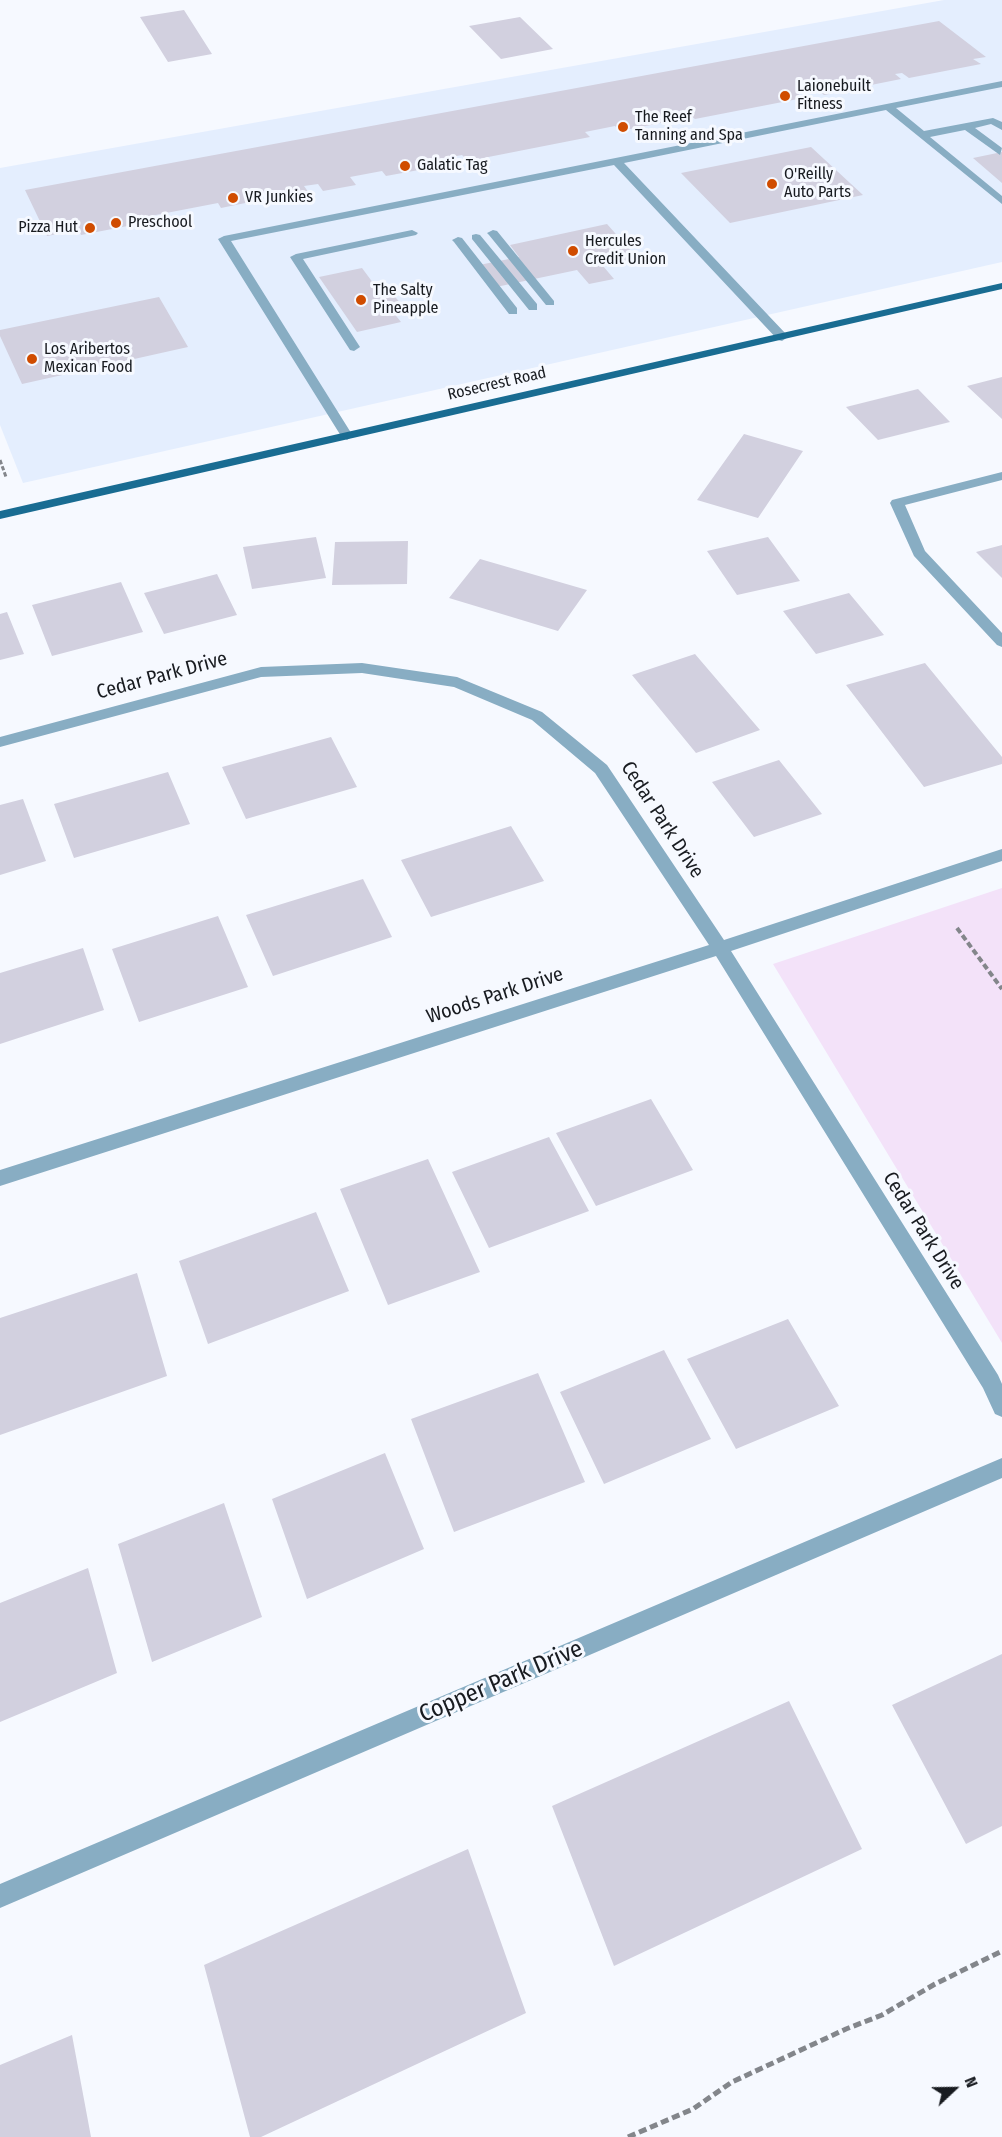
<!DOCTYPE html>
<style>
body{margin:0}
#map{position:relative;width:1002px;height:2137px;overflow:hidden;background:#f6f9ff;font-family:"Fira Sans Condensed",sans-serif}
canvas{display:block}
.north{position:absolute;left:924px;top:2059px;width:60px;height:60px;-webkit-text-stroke:4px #f6f9ff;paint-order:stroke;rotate:68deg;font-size:16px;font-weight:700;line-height:24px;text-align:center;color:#181b20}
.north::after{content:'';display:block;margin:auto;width:21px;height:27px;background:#181b20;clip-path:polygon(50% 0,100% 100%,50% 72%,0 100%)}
</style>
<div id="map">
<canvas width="1002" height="2137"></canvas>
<div class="north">N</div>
</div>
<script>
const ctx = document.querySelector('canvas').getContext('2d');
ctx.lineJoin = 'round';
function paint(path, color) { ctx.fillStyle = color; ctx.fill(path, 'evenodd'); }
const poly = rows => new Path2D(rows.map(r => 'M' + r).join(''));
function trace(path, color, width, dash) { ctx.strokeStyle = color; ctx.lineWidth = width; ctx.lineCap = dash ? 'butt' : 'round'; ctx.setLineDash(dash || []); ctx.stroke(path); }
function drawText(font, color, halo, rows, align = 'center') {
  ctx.font = font + ' "Fira Sans Condensed",sans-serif'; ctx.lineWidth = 6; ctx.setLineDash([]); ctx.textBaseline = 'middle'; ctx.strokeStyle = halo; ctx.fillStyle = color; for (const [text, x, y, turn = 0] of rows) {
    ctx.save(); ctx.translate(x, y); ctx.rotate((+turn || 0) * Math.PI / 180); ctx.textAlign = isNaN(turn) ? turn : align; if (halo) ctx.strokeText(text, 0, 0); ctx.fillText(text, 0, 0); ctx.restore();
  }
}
paint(poly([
 [944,0,1002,0,1002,262,23,483,0,425,0,168]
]), '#e4eefe');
paint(poly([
 [1002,888,1002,1343,773,964]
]), '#f3e2f9');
paint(poly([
 [184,10,212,54,168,62,140,17],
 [520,17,553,49,501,59,469,26],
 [939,21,986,57,973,59,981,64,909,78,902,73,895,74,901,79,866,86,860,81,853,83,859,88,824,95,817,89,797,93,803,98,695,119,688,113,662,118,666,122,620,131,615,126,585,132,590,137,468,161,462,155,431,161,435,167,386,176,382,171,350,177,356,185,323,191,318,184,304,186,309,193,273,201,267,193,252,196,255,201,221,208,218,203,135,219,138,224,81,235,79,230,47,236,25,190],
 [811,147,863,195,730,223,681,173],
 [1002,152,1002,183,973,158],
 [607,224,638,259,603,266,614,279,589,284,577,270,496,287,479,265,519,257,510,245],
 [362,268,382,295,392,293,401,304,389,307,401,322,357,332,319,277],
 [159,297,188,347,22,384,0,336,0,330],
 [1002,377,1002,419,967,386],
 [918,389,950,422,878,440,846,407],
 [744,434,803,451,758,518,697,500],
 [316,537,326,578,252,589,243,547],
 [768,537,800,581,737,595,707,551],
 [408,541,407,584,332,585,335,542],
 [1002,545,1002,578,976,552],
 [480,559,587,590,558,631,449,598],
 [217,574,237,615,164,634,144,593],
 [121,582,143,632,52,656,32,605],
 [849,593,884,635,816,654,783,611],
 [7,612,24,654,0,660,0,614],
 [695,654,760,730,696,753,632,675],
 [925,663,1002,757,1002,764,924,787,846,685],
 [331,737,357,787,246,819,222,767],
 [779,760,822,814,754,837,712,782],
 [168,772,190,824,74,858,54,804],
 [23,799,46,861,0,875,0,805],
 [511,826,544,881,431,917,401,860],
 [363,879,392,937,273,976,246,915],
 [218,916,248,987,139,1022,112,949],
 [83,948,104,1010,0,1044,0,973],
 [651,1099,693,1170,596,1206,556,1133],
 [549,1137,589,1211,489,1248,452,1172],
 [428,1159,480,1272,388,1305,340,1189],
 [316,1212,349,1291,208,1344,179,1261],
 [137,1273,167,1376,0,1435,0,1318],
 [788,1319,839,1406,736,1449,687,1359],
 [664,1350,711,1439,604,1484,560,1392],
 [538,1373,585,1482,454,1532,411,1419],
 [385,1453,424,1549,307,1599,272,1499],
 [224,1503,262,1617,152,1662,118,1544],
 [88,1568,117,1673,0,1722,0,1603],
 [1002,1654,1002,1826,966,1844,892,1705],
 [789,1701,862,1849,614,1966,552,1806],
 [468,1849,526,2013,261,2137,250,2137,204,1965],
 [72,2035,91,2137,0,2137,0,2065]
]), '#d2d0df');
trace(poly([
 [0,460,6,477]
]), '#83868b', 3, [4.5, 2]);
trace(poly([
 [957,928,1002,989]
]), '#83868b', 4, [6, 3]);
trace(poly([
 [628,2137,693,2109,732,2082,846,2029,882,2015,935,1984,1002,1951]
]), '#83868b', 5, [8, 4]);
paint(poly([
 [1002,81,1002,87,896,108,924,131,993,118,1002,122,1002,130,991,124,975,128,1002,148,1000,155,965,130,930,137,1002,196,1002,204,886,110,624,163,786,334,788,337,782,341,778,340,614,165,231,241,353,436,347,440,341,436,218,239,224,236,1002,81],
 [412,230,418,233,416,235,303,259,360,347,354,351,350,350,290,257,296,254,412,230],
 [493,230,497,231,554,301,554,305,546,305,489,235,487,233,493,230],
 [476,234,480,235,537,304,537,310,529,310,472,239,472,235,476,234],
 [458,237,462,238,517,308,517,314,509,314,454,242,452,240,458,237],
 [1002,472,1002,480,905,505,925,551,1002,633,1002,647,997,645,914,556,890,503,892,500,1002,472],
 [362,663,457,677,542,712,607,765,724,940,1002,849,1002,861,731,951,998,1375,1002,1384,1002,1417,995,1414,983,1388,716,956,0,1186,0,1170,709,945,595,773,532,720,454,687,362,673,261,677,0,747,0,737,261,667,362,663],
 [1002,1458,1002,1478,0,1908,0,1884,1002,1458]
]), '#88adc3');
paint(poly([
 [1002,283,1002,289,0,519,0,511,1002,283]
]), '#196c92');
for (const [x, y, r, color] of [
 [785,96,6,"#d04c00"],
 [623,127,6,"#d04c00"],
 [405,166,6,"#d04c00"],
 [772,184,6,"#d04c00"],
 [233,198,6,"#d04c00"],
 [116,223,6,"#d04c00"],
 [90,228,6,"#d04c00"],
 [573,251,6,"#d04c00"],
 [361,300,6,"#d04c00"],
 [32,359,6,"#d04c00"]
]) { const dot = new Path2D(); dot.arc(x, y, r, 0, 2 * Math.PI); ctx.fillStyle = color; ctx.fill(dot); trace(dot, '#f6f9ff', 2); }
drawText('16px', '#181b20', '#f6f9ff', [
 ["Laionebuilt",797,87],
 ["Fitness",797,105],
 ["The Reef",635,118],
 ["Tanning and Spa",635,136],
 ["Galatic Tag",417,166],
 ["O'Reilly",784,175],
 ["Auto Parts",784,193],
 ["VR Junkies",245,198],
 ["Preschool",128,223],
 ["Pizza Hut",78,228,"right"],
 ["Hercules",585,242],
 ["Credit Union",585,260],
 ["The Salty",373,291],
 ["Pineapple",373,309],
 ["Los Aribertos",44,350],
 ["Mexican Food",44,368]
], 'left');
drawText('16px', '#181b20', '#f6f9ff', [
 ["Rosecrest Road",497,384,-13]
]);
drawText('20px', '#181b20', '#f6f9ff', [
 ["Cedar Park Drive",162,676,-15],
 ["Cedar Park Drive",662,820,57],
 ["Woods Park Drive",495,996,-18],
 ["Cedar Park Drive",923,1231,58]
]);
drawText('24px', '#181b20', '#f6f9ff', [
 ["Copper Park Drive",501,1682,-23]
]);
</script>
